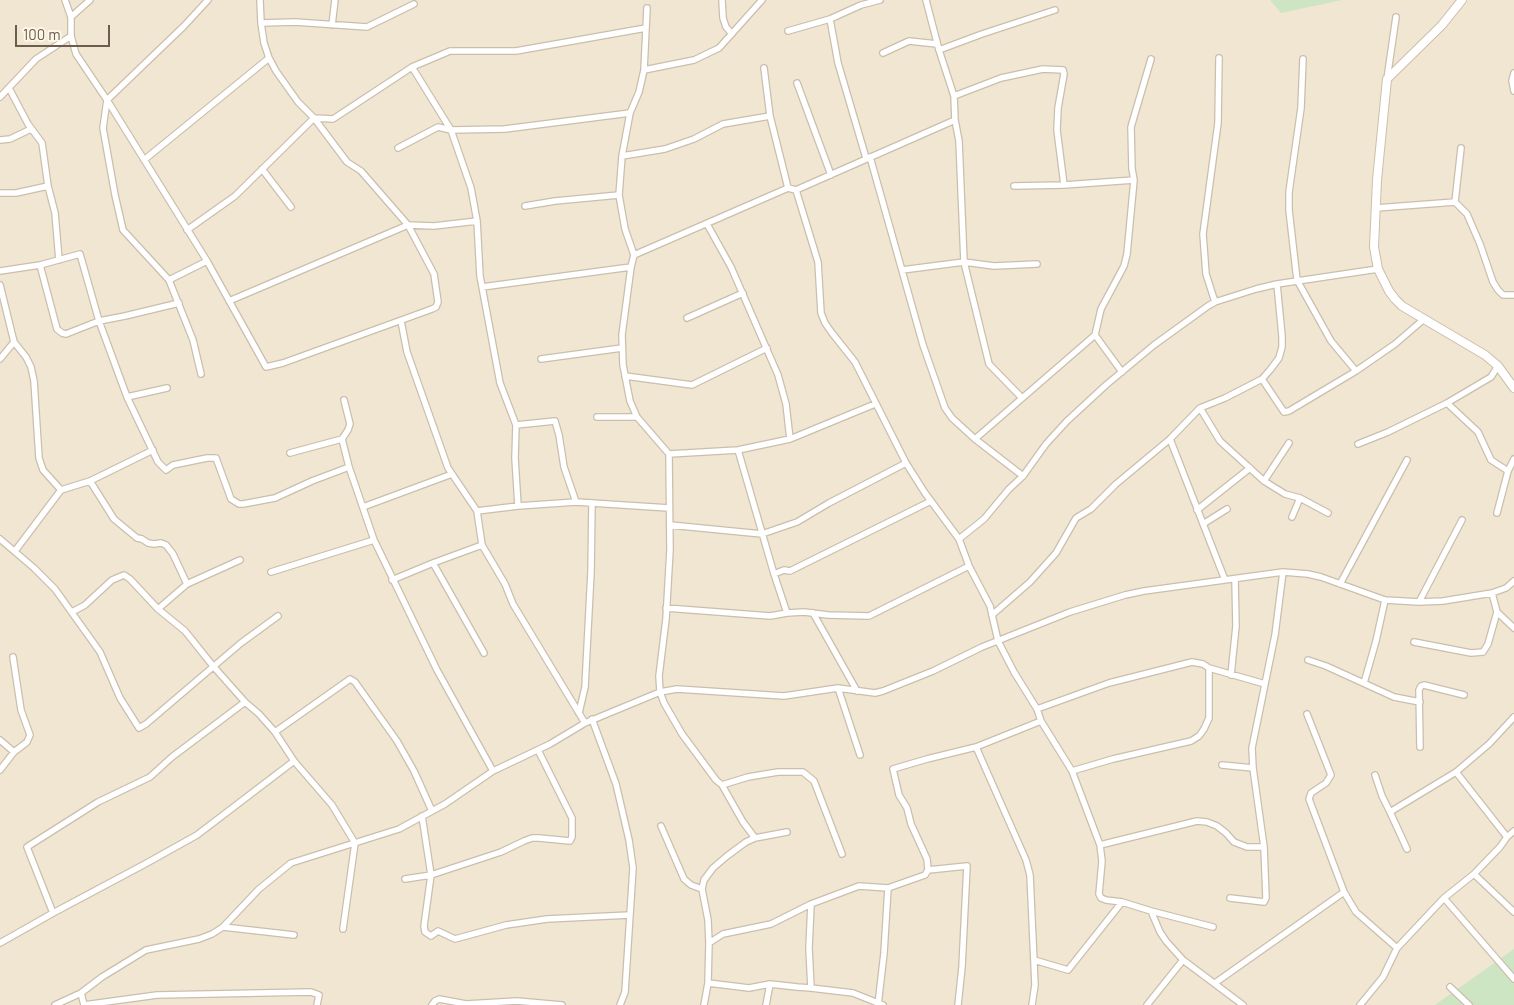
<!DOCTYPE html>
<style>
body{margin:0}
#map{position:relative;width:1514px;height:1005px;overflow:hidden;background:#f9f3e3;font-family:Barlow,sans-serif}
canvas{display:block}
.scale{position:absolute;left:15px;top:25px;width:95px;height:22px;box-sizing:border-box;border:2px solid #6e5c4c;border-top:0;padding-left:6px;font-size:15px;line-height:18px;white-space:nowrap;color:#6e5c4c;-webkit-text-stroke:4px #fdf7e8;paint-order:stroke}
</style>
<div id="map">
<canvas width="1514" height="1005"></canvas>
<div class="scale">100 m</div>
</div>
<script>
const ctx = document.querySelector('canvas').getContext('2d');
ctx.lineJoin = 'round';
function paint(path, color) { ctx.fillStyle = color; ctx.fill(path, 'evenodd'); }
const poly = rows => new Path2D(rows.map(r => 'M' + r).join(''));
function trace(path, color, width, dash) { ctx.strokeStyle = color; ctx.lineWidth = width; ctx.lineCap = dash ? 'butt' : 'round'; ctx.setLineDash(dash || []); ctx.stroke(path); }
paint(poly([
 [0,0,1514,0,1514,1005,0,1005]
]), '#f0e6d2');
paint(poly([
 [1270,0,1342,0,1281,13],
 [1514,949,1514,1005,1435,1005]
]), '#cde5c3');
const street = poly([
 [65,0,71,17,71,36,76,54,107,100,207,261,266,367,283,363,432,309,436,307,438,302,434,274,408,225,361,171,347,162,314,118,298,102,276,71,269,58,264,43,261,23,260,0],
 [722,0,723,18,726,27,732,34],
 [926,0,939,50,954,96,955,120,959,141,964,262,989,364,1022,398],
 [647,8,644,70,639,92,630,113,622,156,619,195,625,229,634,255,631,267,622,335,623,365,630,401,637,417,669,454,670,550,666,619,659,676,660,692,664,703,682,734,716,780,722,785,743,822,755,838,746,842,727,856,713,868,704,880,702,889,708,920,709,943,708,983,704,1005],
 [71,17,90,0],
 [830,19,838,63,866,158],
 [261,23,295,22,367,27,414,4],
 [332,25,335,0],
 [788,31,830,19,861,5,880,0],
 [939,50,982,34,1055,10],
 [883,53,909,41,937,44],
 [1303,59,1301,108,1289,192,1289,210,1297,280,1331,341,1356,371],
 [412,67,451,130,471,188,477,221,480,276,500,383,516,425,555,421,559,435,564,467,576,502],
 [764,68,770,116,788,188],
 [644,70,694,60,719,48,762,0],
 [1514,73,1512,81,1514,91],
 [1387,79,1396,17],
 [797,83,831,175],
 [9,88,28,124,42,143,48,186,55,213,59,260],
 [954,96,1001,78,1043,69,1063,70,1064,74,1058,108,1057,130,1064,185],
 [0,97,36,59,71,36],
 [0,140,10,139,31,129],
 [398,148,438,127,451,130,505,129,630,113],
 [1461,148,1455,202,1467,214,1480,244,1493,282,1498,290,1503,295,1514,295],
 [622,156,665,149,694,139,723,124,770,116],
 [870,157,923,345,945,408,952,418,975,439,1023,476],
 [144,160,269,58],
 [262,169,291,207],
 [1014,186,1064,185,1134,180],
 [796,190,818,262,821,313,825,323,832,333,855,362,906,463,925,493,959,539,969,566,990,606,998,641,1014,672,1037,709,1041,721,1072,771,1100,845,1102,861,1099,894,1101,898,1106,900,1122,902,1151,911,1160,932,1166,941,1183,960,1243,1005],
 [0,193,16,193,48,186],
 [525,206,555,201,619,195],
 [1376,208,1455,202],
 [707,224,731,267,778,375,786,404,790,439],
 [187,230,235,196,314,118,333,119,412,67,450,51,516,51,646,28],
 [634,255,788,188,796,190,955,120],
 [40,265,57,329,62,333,66,334,99,321,125,316,179,303],
 [902,270,964,262,994,266,1037,264],
 [0,271,40,265,80,254,99,321,127,397,158,462,166,470,173,465,207,458,216,458,231,499,239,504,243,504,275,498,312,481,349,467],
 [169,280,207,261],
 [0,285,14,342,26,357,31,367,34,381,39,458,43,470,61,490],
 [482,287,631,267],
 [229,301,408,225,434,226,477,221],
 [1215,302,1206,274,1203,234,1218,123,1219,58],
 [687,318,743,293],
 [401,321,407,352,448,468,477,511,482,545,505,584,513,604,585,723],
 [0,359,14,342],
 [541,359,622,348],
 [1122,372,1095,335,1101,309,1124,266,1127,254,1134,180,1132,169,1131,127,1151,59],
 [201,374,193,340,169,280,123,230,115,195,103,128,107,100,184,26,208,0],
 [625,376,692,385,767,348],
 [1262,379,1284,412,1289,411,1356,371,1395,344,1424,319],
 [127,397,167,388],
 [344,400,350,424,348,430,342,439,349,467,374,540,437,670,493,771],
 [1447,403,1478,432,1491,460,1508,471],
 [1200,408,1220,441,1264,481,1285,494,1300,498,1328,513],
 [597,417,637,417],
 [516,425,515,458,518,506],
 [975,439,1095,335],
 [1170,439,1225,580],
 [1358,444,1388,432,1447,403,1491,377,1498,366],
 [738,450,774,574,787,613],
 [290,453,342,439],
 [669,454,738,450,790,439,875,404],
 [90,481,114,519,137,538,142,539,148,543,154,544,161,543,166,545,173,554,187,584],
 [1264,481,1289,443],
 [363,507,452,474],
 [1197,510,1250,468],
 [477,511,518,506,576,502,669,508],
 [1497,513,1508,471,1514,459],
 [1292,517,1300,498],
 [1203,524,1227,509],
 [670,525,762,534,797,522,829,503,906,463],
 [0,539,34,568,55,589,100,652,120,698,139,728,146,724,241,643,278,616],
 [959,539,984,519,1009,489,1023,476,1046,444,1067,421,1106,385,1154,345,1208,306,1215,302,1256,289,1277,284,1378,269],
 [15,551,61,490,90,481,153,450],
 [433,563,484,653],
 [271,572,374,540],
 [774,574,784,570,790,571,931,501],
 [392,580,433,563,482,545],
 [1340,584,1407,460],
 [1492,593,1497,612,1514,628],
 [1419,602,1462,520],
 [666,608,770,616,787,613,804,612,828,615,869,616,969,566],
 [158,609,187,584,240,560],
 [72,612,85,605,112,580,124,575,130,579,158,609,185,631,213,666,245,702,259,714,275,732,294,761,332,805,355,843,343,929],
 [813,613,857,691],
 [992,615,1030,582,1056,553,1076,518,1091,509,1116,484,1170,439,1200,408,1225,398,1262,379,1270,370,1279,358,1282,347,1282,336,1277,284],
 [1414,642,1471,653,1483,652,1488,644,1497,612],
 [1308,660,1326,666,1394,697,1420,702],
 [1209,668,1265,684],
 [1231,675,1236,626,1235,579],
 [1364,683,1376,641,1385,600],
 [838,688,860,755],
 [1037,709,1109,683,1192,662,1203,664,1209,668,1209,718,1204,729,1199,736,1191,741,1113,759,1072,771],
 [579,713,585,687,591,572,592,503],
 [1307,714,1331,775,1326,783,1311,793,1309,799,1344,892,1356,912,1397,948],
 [592,719,616,784,629,840,633,868,625,992,620,1005],
 [275,732,350,679,355,682,397,741,414,771,432,811],
 [0,740,14,752],
 [976,747,1026,860,1030,875,1035,985,1032,1005],
 [1420,747,1419,690,1421,686,1424,685,1464,695],
 [1222,765,1253,768],
 [0,770,14,752,27,742,30,735,21,710,13,657],
 [1456,772,1507,837],
 [1375,775,1382,796,1390,812],
 [722,785,748,777,778,772,803,772,814,781,842,854],
 [422,816,431,875,424,926,425,932,431,936,438,931,455,939,506,925,547,919,630,915],
 [661,826,684,879,691,885,702,889],
 [755,838,787,832],
 [1100,845,1197,821,1207,822,1217,826,1226,833,1234,842,1247,847,1264,847],
 [1407,849,1390,812,1456,772,1489,744,1514,717],
 [928,870,967,866,962,967,958,1005],
 [1474,874,1514,912],
 [405,879,431,875,501,852,524,841,532,838,539,838,570,841,572,837,572,818,538,750],
 [1230,898,1264,902,1266,898,1264,847,1253,768,1252,748,1275,635,1283,572],
 [1444,898,1514,979],
 [811,904,809,948,811,988],
 [1151,911,1213,927],
 [53,913,27,847,98,802,150,777,172,757,245,702],
 [223,927,294,935],
 [0,943,53,913,145,864,197,835,294,761],
 [709,943,723,934,771,924,811,904,859,886,888,888,925,875,928,870,927,859,911,824,907,808,899,795,893,769,927,759,976,747,1041,721],
 [1034,960,1068,970,1122,902],
 [708,983,749,988,770,984,797,987,811,988,853,993,883,1005],
 [1215,983,1344,892],
 [1450,987,1469,1005],
 [81,993,84,1005,157,995,311,992,319,995,317,1005],
 [55,1005,81,993,102,977,146,950,199,939,212,934,223,927,259,889,291,863,399,829,445,804,493,771,550,744,585,723,660,692,677,689,784,696,838,688,875,693,883,691,933,671,982,647,1070,612,1125,595,1144,591,1261,575,1283,572,1308,574,1321,577,1385,600,1419,602,1443,601,1492,593,1506,588,1514,581],
 [432,1005,435,1001,439,999,466,1004,517,1001,562,1005],
 [766,1005,770,984],
 [878,1005,884,953,888,888],
 [1147,1005,1183,960],
 [1360,1005,1383,977,1397,948,1444,898,1474,874,1500,847,1507,837,1514,831]
]);
const secondary = poly([
 [1462,0,1442,25,1387,79,1377,180,1374,247,1378,269,1389,291,1395,299,1402,306,1485,355,1498,366,1514,388]
]);
trace(street, '#cbbead', 8);
trace(secondary, '#cebeab', 10);
trace(street, '#fff', 5.5);
trace(secondary, '#fff', 8);
</script>
